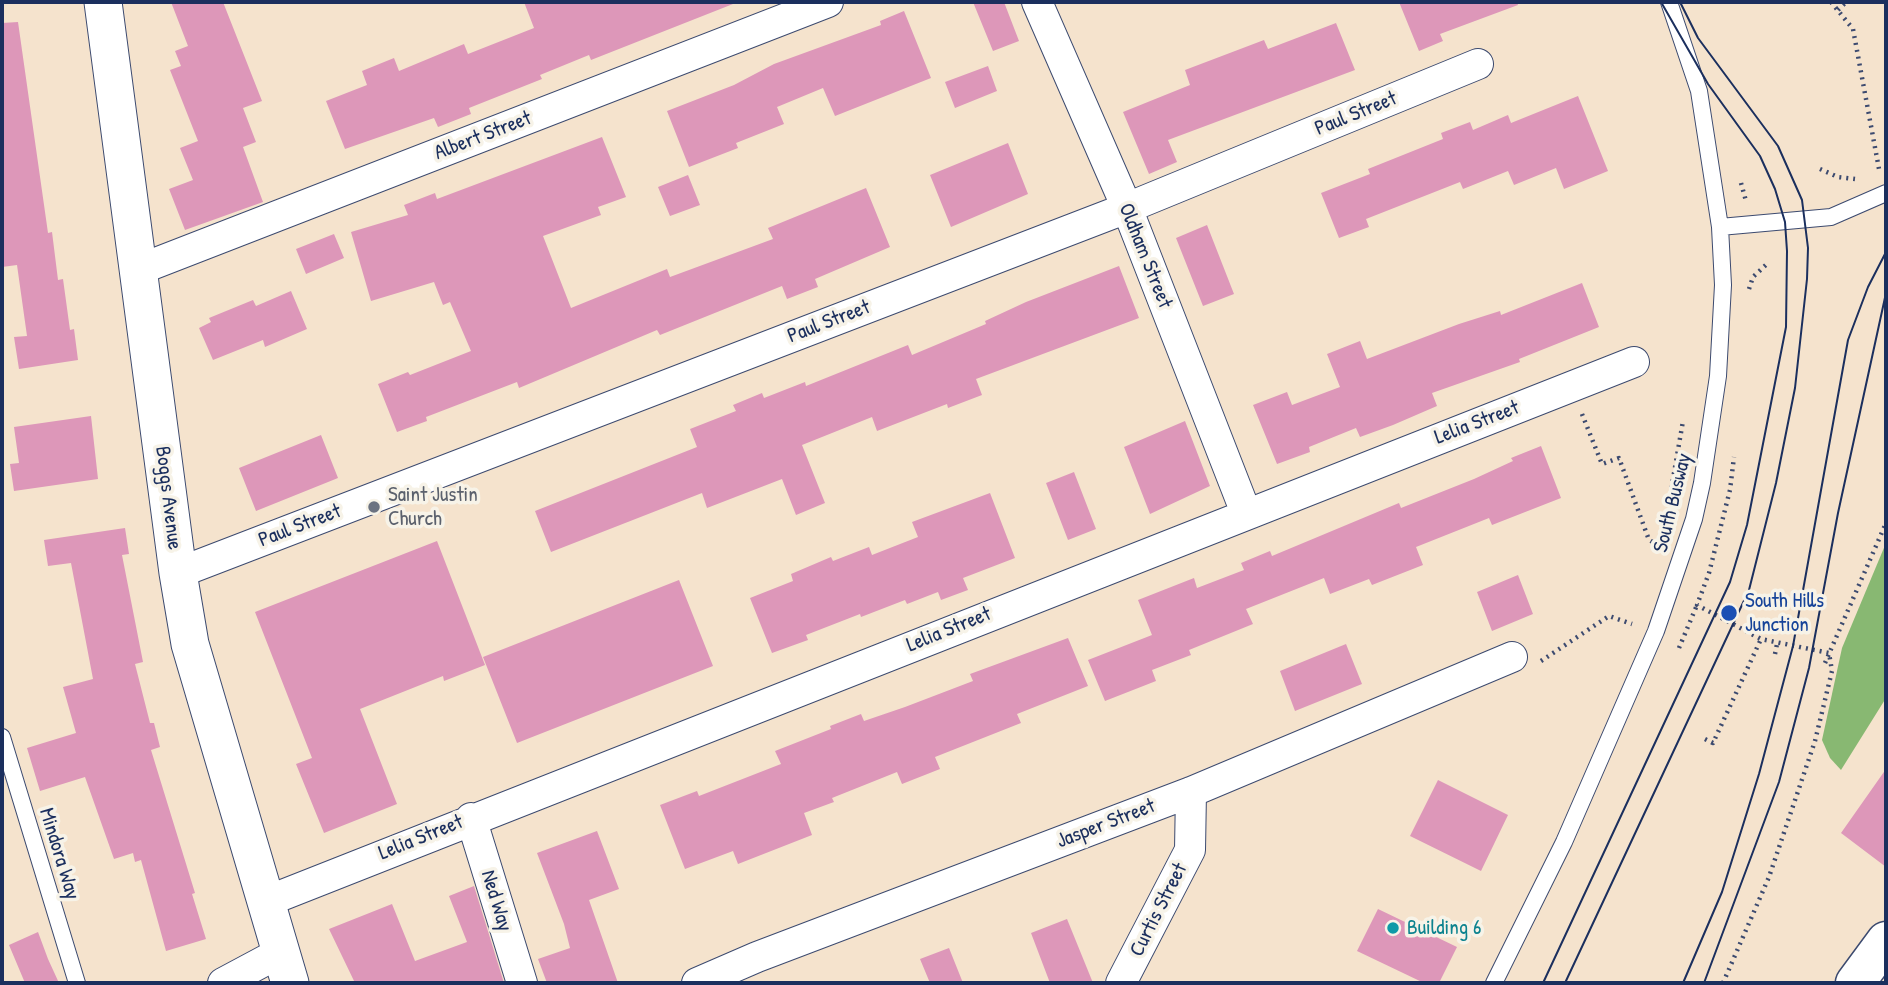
<!DOCTYPE html>
<style>
body{margin:0}
#map{position:relative;width:1888px;height:985px;overflow:hidden;background:#f5e3cd;font-family:"Patrick Hand",sans-serif}
canvas{display:block}
.frame{position:absolute;inset:0;border:4px solid #1b2f5e;pointer-events:none}
</style>
<div id="map">
<canvas width="1888" height="985"></canvas>
<div class="frame"></div>
</div>
<script>
const ctx = document.querySelector('canvas').getContext('2d');
ctx.lineJoin = 'round';
function paint(path, color) { ctx.fillStyle = color; ctx.fill(path, 'evenodd'); }
const poly = rows => new Path2D(rows.map(r => 'M' + r).join(''));
function trace(path, color, width, dash) { ctx.strokeStyle = color; ctx.lineWidth = width; ctx.lineCap = dash ? 'butt' : 'round'; ctx.setLineDash(dash || []); ctx.stroke(path); }
function drawText(font, color, halo, rows, align = 'center') {
  ctx.font = font + ' "Patrick Hand",sans-serif'; ctx.lineWidth = 7; ctx.setLineDash([]); ctx.textBaseline = 'middle'; ctx.strokeStyle = halo; ctx.fillStyle = color; for (const [text, x, y, turn = 0] of rows) {
    ctx.save(); ctx.translate(x, y); ctx.rotate((+turn || 0) * Math.PI / 180); ctx.textAlign = isNaN(turn) ? turn : align; if (halo) ctx.strokeText(text, 0, 0); ctx.fillText(text, 0, 0); ctx.restore();
  }
}
paint(poly([
 [1886,543,1886,698,1841,770,1830,758,1822,740,1842,648]
]), '#88b872');
paint(poly([
 [171,2,223,2,262,101,243,108,256,142,243,147,263,202,185,230,169,189,193,180,180,148,198,141,170,70,181,66,175,51,188,46],
 [524,2,733,4,591,60,589,55,540,75,542,79,469,108,471,114,438,127,434,118,345,149,326,101,367,85,362,71,394,58,399,71,464,44,468,54,534,28],
 [973,2,1004,2,1019,41,993,51],
 [1399,2,1517,2,1518,5,1440,34,1443,41,1419,51],
 [904,11,931,78,835,116,823,88,777,107,784,124,736,143,738,148,689,167,667,111,734,85,774,64,881,25,880,21],
 [18,22,48,233,52,232,58,280,63,279,70,330,74,329,78,360,19,369,14,337,27,336,17,265,2,267,2,23],
 [1336,23,1355,70,1168,140,1177,162,1149,174,1123,112,1190,85,1185,70,1264,40,1268,49],
 [988,66,997,91,955,108,945,82],
 [1578,96,1608,171,1564,189,1556,168,1514,185,1508,171,1463,189,1460,182,1366,219,1369,227,1339,238,1321,193,1370,174,1368,169,1443,139,1441,133,1470,122,1473,130,1508,115,1511,123],
 [602,137,626,197,598,207,601,215,543,236,571,308,667,269,670,277,773,239,768,228,866,188,890,247,815,279,818,287,787,299,782,286,660,335,657,330,519,388,517,382,426,417,427,421,397,432,378,384,408,372,410,375,471,351,450,302,443,305,434,282,371,301,351,232,408,215,404,205,435,193,437,199],
 [1008,143,1028,194,951,227,930,175],
 [688,175,700,205,670,216,658,187],
 [1207,225,1234,294,1203,306,1176,238],
 [334,234,344,258,306,274,296,249],
 [1119,266,1139,318,976,379,982,395,948,408,947,404,877,431,872,417,802,445,825,503,796,515,782,479,707,508,702,493,551,552,535,511,697,447,690,429,736,411,733,405,762,393,764,398,805,382,806,386,908,345,912,355,986,324,985,321,1026,302],
 [1582,283,1599,327,1519,359,1520,362,1432,393,1437,406,1393,425,1360,437,1356,428,1309,447,1310,452,1277,464,1253,405,1287,392,1292,405,1340,387,1327,354,1360,341,1367,359,1459,324,1500,311,1501,315],
 [291,291,307,329,265,347,263,340,213,360,199,328,211,322,209,318,253,300,256,306],
 [91,416,98,479,14,491,10,464,19,463,14,427],
 [1185,421,1210,486,1150,514,1124,447],
 [321,435,338,478,256,511,239,468],
 [1541,446,1561,498,1492,525,1489,518,1416,547,1423,565,1372,585,1369,579,1330,594,1324,578,1246,609,1253,624,1189,650,1191,655,1152,670,1156,681,1105,701,1088,660,1152,635,1138,600,1194,578,1197,588,1244,570,1241,563,1270,551,1272,556,1399,503,1401,508,1474,479,1513,461,1511,458],
 [1074,472,1096,529,1068,540,1046,483],
 [990,493,1015,558,963,578,968,590,941,600,938,592,907,604,905,600,861,617,860,614,806,635,808,640,772,653,750,598,793,581,791,574,831,557,833,561,869,547,872,555,918,537,912,522],
 [125,528,129,554,122,555,143,662,135,664,150,723,154,723,160,747,151,750,195,893,192,894,206,939,166,951,141,860,135,862,133,853,114,859,85,777,40,791,27,748,76,733,63,687,93,679,71,563,48,566,44,540],
 [437,541,485,665,444,681,443,676,360,709,397,804,324,833,296,764,312,758,255,612],
 [1518,575,1533,614,1492,631,1477,592],
 [679,580,713,666,517,743,483,657],
 [1068,638,1088,686,1017,714,1021,723,935,757,940,769,902,784,897,772,832,798,834,802,804,813,812,835,738,864,733,851,685,869,660,805,697,791,699,796,781,764,775,751,831,729,830,726,861,714,864,721,905,707,973,681,970,674],
 [1346,644,1362,684,1295,711,1280,671],
 [1886,769,1886,867,1841,833],
 [1438,780,1508,815,1481,871,1410,836],
 [597,831,619,889,589,900,618,983,547,983,538,959,570,948,564,924,537,853],
 [474,886,504,983,355,983,329,929,392,904,415,961,467,942,449,896],
 [1378,909,1457,947,1439,983,1424,983,1357,951],
 [1067,919,1093,983,1050,983,1031,933],
 [38,932,48,959,59,983,25,983,9,945],
 [949,948,963,983,930,983,920,959]
]), '#dd97b9');
const service = poly([
 [1720,227,1831,217,1886,193],
 [2,737,77,983],
 [1494,983,1564,842,1656,631,1694,519,1702,483,1718,376,1723,285,1720,227,1699,91,1669,2]
]);
const minor = poly([
 [1037,2,1127,208,1246,513],
 [138,270,828,2],
 [178,573,1127,208,1478,64],
 [471,818,522,983],
 [265,902,1634,362],
 [223,983,281,952],
 [697,983,757,957,1191,792,1512,657],
 [1121,983,1190,850,1191,792]
]);
const tertiary = poly([
 [103,2,178,573,190,644,290,983]
]);
const secondary = poly([
 [1855,983,1886,941]
]);
trace(service, '#3c4a6f', 18);
trace(minor, '#3c4a6f', 32);
trace(tertiary, '#3c4a6f', 39);
trace(secondary, '#3c4a6f', 41);
trace(poly([
 [1831,2,1853,29,1879,169],
 [1838,10,1846,2],
 [1820,169,1838,177,1855,179],
 [1741,183,1746,201],
 [1749,289,1753,277,1769,262],
 [1582,414,1602,464,1619,458,1649,540,1660,546],
 [1669,502,1683,421],
 [1679,648,1697,605],
 [1775,654,1777,644],
 [1541,661,1609,616,1632,624],
 [1825,663,1886,523],
 [1705,739,1713,743,1761,639],
 [1723,983,1769,877,1815,741,1832,671,1829,653,1761,639,1697,605,1709,573,1730,490,1734,457]
]), '#3c4a6f', 4.5, [2, 5]);
trace(service, '#fff', 16);
trace(minor, '#fff', 30);
trace(tertiary, '#fff', 37);
trace(secondary, '#fff', 38);
trace(poly([
 [1543,983,1730,582,1747,525,1786,327,1787,251,1785,222,1775,189,1760,156,1708,84,1661,2],
 [1565,983,1749,590,1776,483,1795,388,1807,279,1808,248,1802,200,1778,146,1698,38,1680,2],
 [1683,983,1722,892,1759,774,1793,646,1848,340,1868,287,1886,252],
 [1704,983,1779,782,1809,668,1838,513,1886,293]
]), '#1b2f5e', 2);
for (const [x, y, r, color] of [
 [374,507,7,"#6b7280"],
 [1729,613,9,"#1a4fb4"],
 [1393,928,7,"#0f9aa8"]
]) { const dot = new Path2D(); dot.arc(x, y, r, 0, 2 * Math.PI); ctx.fillStyle = color; ctx.fill(dot); trace(dot, '#f7f3e8', 2.5); }
drawText('21px', '#1b2f5e', '#f7f3e8', [
 ["Paul Street",1356,114,-22],
 ["Albert Street",483,136,-21],
 ["Oldham Street",1145,256,68],
 ["Paul Street",829,322,-21],
 ["Lelia Street",1477,423,-21],
 ["Boggs Avenue",168,498,83],
 ["South Busway",1673,503,-76],
 ["Paul Street",300,526,-21],
 ["Lelia Street",949,630,-22],
 ["Jasper Street",1106,824,-21],
 ["Lelia Street",421,838,-22],
 ["Mindora Way",59,854,73],
 ["Ned Way",496,901,73],
 ["Curtis Street",1159,910,-63]
]);
drawText('21px', '#5b616d', '#f7f3e8', [
 ["Saint Justin",388,495],
 ["Church",388,519]
], 'left');
drawText('21px', '#164399', '#f7f3e8', [
 ["South Hills",1745,601],
 ["Junction",1745,625]
], 'left');
drawText('21px', '#0d838f', '#f7f3e8', [
 ["Building 6",1407,928]
], 'left');
</script>
